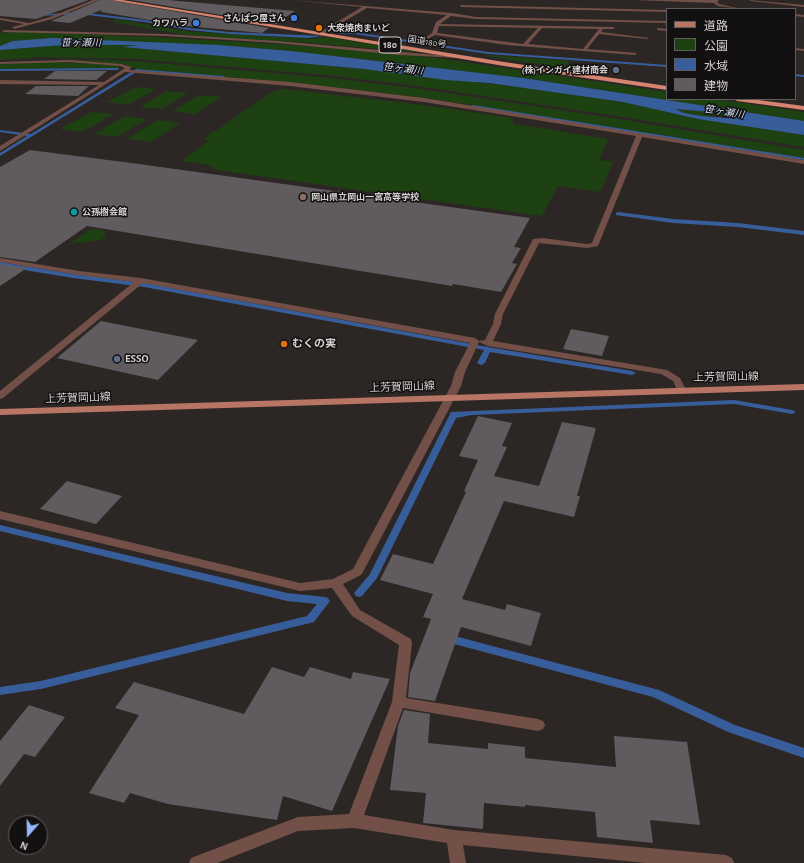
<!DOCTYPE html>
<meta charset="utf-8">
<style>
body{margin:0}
#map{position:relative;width:804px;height:863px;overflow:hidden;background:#2c2725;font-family:"Alegreya Sans","Noto Sans JP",sans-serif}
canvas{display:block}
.legend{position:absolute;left:666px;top:8px;width:130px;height:92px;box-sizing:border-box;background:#121010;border:1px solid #605d5d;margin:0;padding:5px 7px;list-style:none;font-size:12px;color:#d4d1d0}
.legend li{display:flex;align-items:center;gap:8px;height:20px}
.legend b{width:20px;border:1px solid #605d5d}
.north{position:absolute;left:8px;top:815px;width:40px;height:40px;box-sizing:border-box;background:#121010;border:1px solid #605d5d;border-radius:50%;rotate:200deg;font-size:11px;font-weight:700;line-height:16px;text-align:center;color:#d4d1d0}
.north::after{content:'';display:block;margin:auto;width:14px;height:18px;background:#96b6fd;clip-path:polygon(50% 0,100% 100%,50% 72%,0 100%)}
</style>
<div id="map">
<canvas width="804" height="863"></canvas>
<ul class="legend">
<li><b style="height:5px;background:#b97564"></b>道路</li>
<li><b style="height:11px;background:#1e4111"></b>公園</li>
<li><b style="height:11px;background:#375e9a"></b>水域</li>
<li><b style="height:11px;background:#605b5e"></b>建物</li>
</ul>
<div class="north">N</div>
</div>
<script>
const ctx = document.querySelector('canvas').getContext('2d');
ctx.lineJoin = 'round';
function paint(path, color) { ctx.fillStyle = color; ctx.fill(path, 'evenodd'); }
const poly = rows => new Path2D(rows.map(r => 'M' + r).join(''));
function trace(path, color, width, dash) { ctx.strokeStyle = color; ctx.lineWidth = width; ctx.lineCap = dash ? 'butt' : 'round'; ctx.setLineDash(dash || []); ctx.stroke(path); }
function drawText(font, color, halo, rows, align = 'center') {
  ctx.font = font + ' "Alegreya Sans","Noto Sans JP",sans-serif'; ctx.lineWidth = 3; ctx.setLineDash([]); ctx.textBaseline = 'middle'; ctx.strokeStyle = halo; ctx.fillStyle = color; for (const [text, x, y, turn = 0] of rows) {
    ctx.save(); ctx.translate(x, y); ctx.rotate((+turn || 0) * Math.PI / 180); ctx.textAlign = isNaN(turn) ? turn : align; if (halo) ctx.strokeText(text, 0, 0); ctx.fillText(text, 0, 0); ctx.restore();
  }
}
paint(poly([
 [115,19,185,31,228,34,309,39,327,37,427,53,310,43,191,36,113,22],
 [18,32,153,37,292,45,437,58,667,92,667,99,715,99,804,112,804,121,523,78,291,51,219,45,14,41,0,46,0,33],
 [64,45,138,45,124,47,364,69,526,88,623,102,698,119,804,135,804,147,616,116,417,86,334,76,138,59,40,57,0,60,0,50],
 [488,55,570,61,564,68,485,56],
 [53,59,134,61,332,78,415,88,614,118,804,150,804,158,426,98,295,83,136,69,124,64],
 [49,62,96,64,118,66,119,68,0,69,0,64],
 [136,87,156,89,128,105,107,102],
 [284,89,423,105,512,118,514,124,608,139,599,160,613,162,600,192,558,186,542,216,217,170,209,165,181,161,210,140,203,139,274,91],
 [167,91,188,93,161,109,140,107],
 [199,95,221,97,195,114,173,111],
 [675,109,723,113,729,116,702,116,684,113],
 [92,112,114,114,82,132,60,129],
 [125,116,147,119,117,137,94,134],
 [158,120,180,123,151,142,127,139],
 [91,229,102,230,106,235,101,240,69,244]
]), '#1e4111');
paint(poly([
 [52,38,219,45,291,51,523,78,804,121,804,135,698,119,623,102,489,83,446,80,364,69,123,47,138,45,64,45,0,50,0,46,13,41],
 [675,109,723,113,729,116,727,118,702,116,684,113]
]), '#375e9a');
paint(poly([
 [80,12,145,20,189,28,230,32,324,36,308,38,230,34,189,30,145,22,80,14,39,16,37,15,80,12],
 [340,32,354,32,488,52,667,65,667,67,488,54,354,34,339,34,340,32],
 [119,68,118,70,0,71,0,69,119,68],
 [136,69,223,76,225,77,223,78,138,71,0,156,0,153,27,136,0,132,0,130,31,134,136,69],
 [795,74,804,75,804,77,795,76,795,74],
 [473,105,804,158,804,160,471,107,471,106,473,105],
 [618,212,673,219,738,223,804,231,804,235,738,227,673,223,616,215,616,213,618,212],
 [0,262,73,274,144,283,488,347,632,371,636,373,632,375,490,352,485,363,481,365,477,363,484,350,144,287,73,278,0,266,0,262],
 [734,400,792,410,796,412,792,414,734,404,472,415,456,418,377,578,362,596,359,597,356,596,354,593,370,574,451,412,734,400],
 [0,525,287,593,325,597,328,598,330,601,314,622,310,623,41,689,0,695,0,687,41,681,307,616,317,604,287,601,0,531,0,525],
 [447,634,659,690,735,725,804,748,804,758,728,732,653,697,443,641,442,638,443,635,447,634]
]), '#375e9a');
paint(poly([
 [0,0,89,0,36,19,0,16],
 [100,0,110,0,269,28,262,33,186,26,101,12,101,10,70,23,51,21],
 [131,0,167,0,295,11,276,24],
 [55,71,107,71,96,80,44,79],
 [36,86,89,86,78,96,25,94],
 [30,150,139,164,530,218,514,247,521,248,512,263,517,264,501,292,453,284,452,286,87,226,35,262,0,257,0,167],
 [0,264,27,268,0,286],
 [101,321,198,340,158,380,57,358],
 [571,329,609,336,602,356,563,349],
 [478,416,512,423,502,446,507,447,494,476,539,486,562,422,596,428,577,496,580,496,574,517,504,501,462,599,505,610,507,604,541,613,531,646,461,627,435,701,408,697,410,673,431,619,423,617,433,594,380,580,393,554,433,564,466,492,464,491,478,460,459,456],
 [67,481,122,496,96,524,40,509],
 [272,667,304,677,310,667,351,679,353,672,390,679,332,811,283,796,277,820,168,804,130,793,124,803,89,793,139,715,115,708,134,682,244,714],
 [29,705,65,717,35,757,24,754,0,786,0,741],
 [404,710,430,714,428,743,488,749,488,743,525,747,525,758,616,767,614,736,687,742,700,825,650,820,653,843,597,837,595,812,525,805,525,807,484,803,483,829,423,823,426,793,390,790,398,726]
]), '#605b5e');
paint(poly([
 [93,0,99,0,52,19,14,29,12,27,24,24,0,20,0,18,29,23,50,17,93,0],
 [290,0,452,13,476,17,667,21,667,23,476,19,451,16,440,24,613,27,615,29,603,29,601,32,649,38,647,39,599,34,587,49,637,53,635,55,507,45,435,35,424,41,422,40,432,33,436,22,447,15,367,8,321,35,319,33,362,7,290,0],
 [439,26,538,28,523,44,437,33,439,26],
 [542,28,599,29,583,49,528,44,542,28],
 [634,0,719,0,717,2,719,4,741,9,718,6,714,3,634,0],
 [749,0,804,5,804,7,751,1,749,0],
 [460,5,667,10,667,12,461,7,460,5],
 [795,14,804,15,804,17,795,16,795,14],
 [657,28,667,29,667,31,657,30,657,28],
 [4,30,165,34,277,41,460,57,458,58,400,55,277,43,165,36,2,32,4,30],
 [795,48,804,49,804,51,795,50,795,48],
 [69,60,121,64,131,67,130,70,290,82,424,98,804,160,804,164,642,137,598,246,587,248,539,243,503,314,501,324,493,341,667,370,680,378,686,390,684,392,678,392,673,381,661,374,488,346,479,342,465,372,461,386,363,572,361,575,343,584,360,610,411,639,412,643,406,698,538,719,543,721,545,725,543,729,538,731,403,708,364,815,454,830,726,855,732,858,734,863,646,863,463,845,466,863,450,863,447,843,354,828,298,831,217,863,189,863,191,858,298,817,349,814,392,702,399,645,352,616,332,588,300,591,0,519,0,511,300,583,333,579,353,569,451,386,455,372,470,343,143,283,3,398,0,399,0,391,134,282,79,275,0,262,0,258,79,271,141,278,475,338,479,341,485,340,493,324,495,314,533,239,543,238,587,244,592,243,636,136,424,102,290,86,125,72,0,151,0,146,99,85,0,84,0,80,104,82,125,68,120,66,69,62,0,64,0,62,69,60]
]), '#725047');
paint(poly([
 [804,384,804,390,0,415,0,409,804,384]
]), '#b97564');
paint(poly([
 [111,0,122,0,504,62,667,86,667,90,504,66,111,0],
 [734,99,751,99,804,106,804,110,737,101,734,99]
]), '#d6836f');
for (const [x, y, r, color] of [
 [294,18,4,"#3f7fe0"],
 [196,23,4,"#3f7fe0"],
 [319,28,4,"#e8710a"],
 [616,70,4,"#5c6f8a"],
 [303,197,4,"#8d6e63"],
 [74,212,4,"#0f9aa8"],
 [284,344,4,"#e8710a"],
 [117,359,4,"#5c6f8a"]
]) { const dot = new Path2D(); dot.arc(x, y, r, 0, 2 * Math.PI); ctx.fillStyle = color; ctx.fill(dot); trace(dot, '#121010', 1.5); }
drawText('bold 9px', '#d4d1d0', '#121010', [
 ["さんぱつ屋さん",286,18],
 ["カワハラ",188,23],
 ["大衆焼肉まいど",327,28,"left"],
 ["(株)イシガイ建材商会",608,70],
 ["岡山県立岡山一宮高等学校",311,197,"left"],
 ["公孫樹会館",82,212,"left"]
], 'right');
drawText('9px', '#d4d1d0', '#121010', [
 ["国道180号",427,42,9]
]);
drawText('italic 10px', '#d4dff1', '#121010', [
 ["笹ヶ瀬川",81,43],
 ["笹ヶ瀬川",403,69,7],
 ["笹ヶ瀬川",724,112,9]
]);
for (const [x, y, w] of [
 [390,45,22]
]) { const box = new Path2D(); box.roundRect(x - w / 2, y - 8, w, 16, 3); ctx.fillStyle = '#121010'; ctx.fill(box); trace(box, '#d4d1d0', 1); }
drawText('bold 10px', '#d4d1d0', null, [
 ["180",390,45]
]);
drawText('bold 11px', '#d4d1d0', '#121010', [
 ["むくの実",292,344],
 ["ESSO",125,359]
], 'left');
drawText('11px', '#d4d1d0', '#121010', [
 ["上芳賀岡山線",726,377,-1],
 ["上芳賀岡山線",402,387,-2],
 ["上芳賀岡山線",78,398,-2]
]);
</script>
